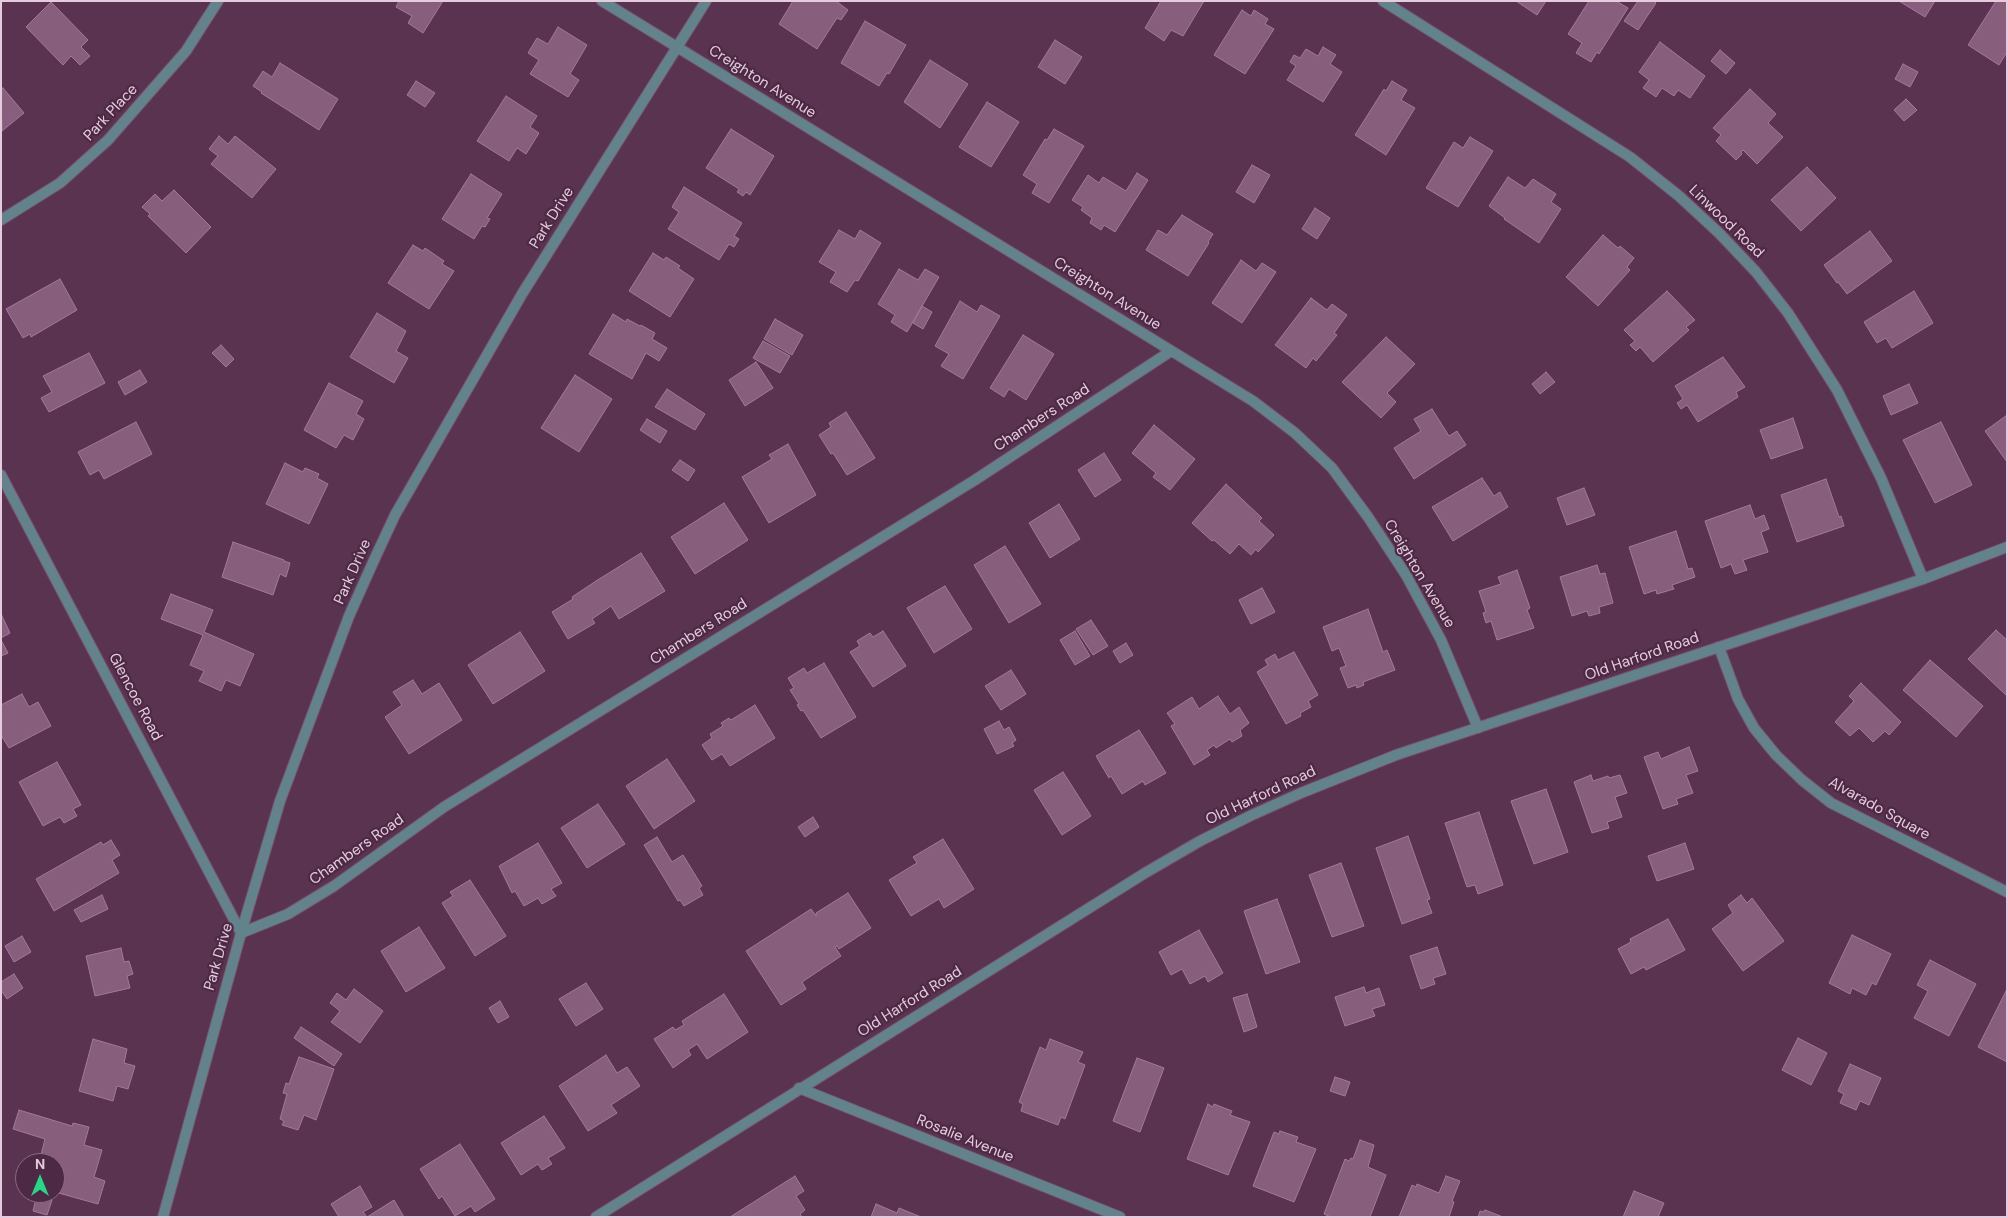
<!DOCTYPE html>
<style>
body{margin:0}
#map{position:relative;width:2008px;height:1218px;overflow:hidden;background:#593350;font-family:"DM Sans",sans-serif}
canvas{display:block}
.frame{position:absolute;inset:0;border:2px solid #e4ccdd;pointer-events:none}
.north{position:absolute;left:15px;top:1153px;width:50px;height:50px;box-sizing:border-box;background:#4e2945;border:1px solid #8a6a82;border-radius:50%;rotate:0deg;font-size:14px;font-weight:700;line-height:20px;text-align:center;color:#e4ccdd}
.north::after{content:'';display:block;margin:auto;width:18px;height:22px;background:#26d886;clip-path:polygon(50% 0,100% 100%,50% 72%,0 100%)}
</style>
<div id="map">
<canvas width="2008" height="1218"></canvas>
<div class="frame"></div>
<div class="north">N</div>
</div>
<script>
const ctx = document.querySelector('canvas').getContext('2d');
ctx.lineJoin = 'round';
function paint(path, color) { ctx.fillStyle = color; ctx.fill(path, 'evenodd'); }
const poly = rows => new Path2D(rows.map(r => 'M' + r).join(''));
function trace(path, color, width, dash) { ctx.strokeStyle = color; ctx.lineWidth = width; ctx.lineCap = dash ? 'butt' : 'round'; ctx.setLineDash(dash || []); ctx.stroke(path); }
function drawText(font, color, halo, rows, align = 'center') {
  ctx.font = font + ' "DM Sans",sans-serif'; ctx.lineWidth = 4.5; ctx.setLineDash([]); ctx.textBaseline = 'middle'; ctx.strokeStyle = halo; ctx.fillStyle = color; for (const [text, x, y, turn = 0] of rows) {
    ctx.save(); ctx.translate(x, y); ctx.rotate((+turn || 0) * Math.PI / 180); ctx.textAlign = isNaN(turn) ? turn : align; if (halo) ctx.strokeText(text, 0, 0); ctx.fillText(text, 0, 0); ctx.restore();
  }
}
const building = poly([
 [399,1,443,1,423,33,408,23,412,16,396,7,399,1],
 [793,1,836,1,848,10,841,20,837,18,817,49,779,24,793,1],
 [1161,1,1204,1,1183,36,1171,30,1164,41,1145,28,1161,1],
 [1516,1,1546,1,1537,15,1516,1],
 [1589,1,1616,1,1628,8,1599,54,1597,52,1591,62,1576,53,1582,43,1568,34,1589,1],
 [1638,1,1653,1,1656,3,1638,30,1624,21,1638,1],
 [1899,1,1935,1,1925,17,1899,1],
 [1996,1,2007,1,2007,52,1999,65,1968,45,1996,1],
 [51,2,88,40,81,47,90,56,80,65,71,56,63,65,26,27,51,2],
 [1242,10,1251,16,1254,10,1268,19,1265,24,1274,29,1245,74,1214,55,1242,10],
 [865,21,906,45,889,74,887,73,879,86,841,63,865,21],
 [558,27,587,45,570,74,579,80,568,97,530,74,539,60,528,53,537,38,548,44,558,27],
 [1055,40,1082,57,1065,84,1038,67,1055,40],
 [1660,42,1705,76,1690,98,1678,90,1674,96,1662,88,1656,97,1643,88,1649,80,1639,72,1660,42],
 [1323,47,1336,55,1330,64,1342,72,1323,102,1287,80,1296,66,1290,62,1294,55,1300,58,1306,49,1318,56,1323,47],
 [1720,50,1735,63,1726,74,1711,61,1720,50],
 [930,60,968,84,940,128,904,102,930,60],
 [280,63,338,99,319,130,261,93,262,92,253,86,263,71,272,77,280,63],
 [1903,64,1918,72,1910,87,1895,79,1903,64],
 [416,81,435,93,425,107,407,95,416,81],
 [1392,81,1407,90,1401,100,1415,108,1386,155,1355,135,1384,89,1386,91,1392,81],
 [3,88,24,113,2,131,1,89,3,88],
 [1750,89,1776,114,1768,123,1783,137,1757,164,1743,150,1741,152,1742,154,1736,160,1716,141,1721,135,1713,128,1750,89],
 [506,96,537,116,530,127,539,133,526,154,517,148,509,161,477,141,506,96],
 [1906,99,1917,110,1904,121,1894,110,1906,99],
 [987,102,1019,122,991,167,959,147,987,102],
 [731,129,774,156,750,195,746,192,743,196,737,192,739,189,706,168,731,129],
 [1054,129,1084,146,1049,203,1032,193,1037,184,1023,175,1045,139,1047,140,1054,129],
 [219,136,228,144,235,136,276,169,252,198,211,164,218,156,209,149,219,136],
 [1470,137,1493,151,1458,207,1426,188,1454,142,1463,148,1470,137],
 [1252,165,1270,175,1254,203,1236,192,1252,165],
 [1807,167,1836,198,1801,231,1771,200,1807,167],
 [1137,173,1148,180,1115,232,1104,225,1101,230,1090,223,1092,218,1081,210,1083,207,1072,200,1088,175,1099,183,1103,177,1126,191,1137,173],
 [471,174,502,194,487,218,490,219,485,227,482,226,474,239,442,219,471,174],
 [1508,177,1525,188,1533,179,1556,194,1551,202,1561,209,1539,243,1504,219,1505,218,1489,206,1508,177],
 [684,187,742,223,734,236,739,239,734,247,729,244,719,260,668,229,679,212,672,207,684,187],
 [174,190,211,227,186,253,148,216,150,214,142,207,155,194,162,201,174,190],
 [1315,208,1330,218,1317,239,1302,229,1315,208],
 [1182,215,1213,234,1208,242,1209,243,1188,276,1146,250,1158,230,1167,235,1182,215],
 [839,230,855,239,860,230,881,243,858,281,855,280,847,292,830,282,836,272,819,262,839,230],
 [1870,231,1892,261,1847,294,1838,282,1837,283,1824,265,1870,231],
 [1603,235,1618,248,1620,246,1634,258,1627,267,1630,270,1598,306,1566,277,1603,235],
 [413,245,423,251,425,248,444,261,442,264,454,271,429,309,388,283,413,245],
 [653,253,664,260,666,257,680,266,678,268,694,279,670,317,629,291,653,253],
 [1241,260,1256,271,1262,263,1276,272,1242,323,1212,303,1241,260],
 [899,269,918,280,925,269,939,277,907,332,891,322,895,315,878,304,899,269],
 [60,279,77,310,31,337,30,334,23,338,6,309,60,279],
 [1667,291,1695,320,1686,327,1689,330,1653,362,1640,347,1636,351,1630,345,1635,341,1624,330,1667,291],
 [1914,291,1933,323,1892,348,1886,338,1877,343,1864,322,1914,291],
 [1311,298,1327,310,1332,304,1347,315,1334,333,1337,335,1316,361,1313,358,1306,368,1275,345,1311,298],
 [960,301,977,312,981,305,1000,316,963,379,941,366,949,354,935,346,960,301],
 [922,306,932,312,923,329,913,323,922,306],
 [377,313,406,331,396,351,408,358,394,383,350,357,377,313],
 [613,314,626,322,627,319,640,326,641,325,655,333,652,339,667,348,659,361,646,353,632,379,589,354,613,314],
 [775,319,803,335,792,355,764,339,775,319],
 [1023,335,1054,354,1026,400,1009,389,1004,397,990,388,1023,335],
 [1386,337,1415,364,1387,393,1396,402,1381,418,1342,382,1386,337],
 [763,341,790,356,780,373,753,358,763,341],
 [221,345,234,359,226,367,212,353,221,345],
 [89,353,105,383,49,412,41,398,52,392,43,376,89,353],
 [1723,357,1745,387,1736,392,1738,397,1698,422,1687,405,1681,409,1677,403,1683,399,1675,386,1723,357],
 [756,362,773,388,745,406,729,380,756,362],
 [140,370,147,382,125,395,118,382,140,370],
 [1546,372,1555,382,1540,394,1532,384,1546,372],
 [575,375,612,399,579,452,541,428,575,375],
 [329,383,363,401,356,414,364,419,353,440,344,435,336,448,304,430,329,383],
 [1909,384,1918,403,1891,415,1883,396,1909,384],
 [667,389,705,414,695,430,655,407,667,389],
 [1432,409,1449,436,1457,431,1466,445,1414,479,1394,448,1421,431,1414,419,1432,409],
 [846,412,875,458,847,475,833,453,831,454,819,435,831,427,829,423,846,412],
 [2007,415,2007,462,1985,431,2007,415],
 [1793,418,1803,448,1771,459,1760,430,1793,418],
 [647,419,667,431,660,443,640,430,647,419],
 [136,422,152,454,104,479,99,470,90,475,78,452,136,422],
 [1941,422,1972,485,1935,503,1903,440,1941,422],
 [1154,425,1195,459,1170,490,1153,477,1156,473,1132,453,1154,425],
 [788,444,816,495,769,523,742,477,772,459,769,455,788,444],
 [1104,453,1121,480,1095,497,1078,470,1104,453],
 [680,460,695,470,688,481,672,470,680,460],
 [285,463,303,472,305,468,319,474,317,478,328,484,309,524,266,504,285,463],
 [1482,478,1494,496,1500,492,1508,507,1453,541,1432,507,1482,478],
 [1826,479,1839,517,1841,516,1844,526,1797,542,1781,495,1826,479],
 [1226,484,1262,518,1259,521,1274,535,1258,552,1256,549,1251,555,1239,544,1230,554,1214,540,1212,541,1192,523,1226,484],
 [1584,488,1595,515,1567,525,1557,498,1584,488],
 [724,503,748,540,695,574,671,537,724,503],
 [1059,504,1080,539,1050,558,1029,523,1059,504],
 [1750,505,1755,519,1764,515,1769,529,1761,532,1768,552,1743,560,1747,570,1735,574,1731,564,1721,568,1705,521,1750,505],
 [1676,531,1688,569,1692,568,1695,577,1672,585,1674,589,1657,594,1656,590,1644,594,1629,547,1676,531],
 [233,542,284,560,284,561,290,563,286,577,280,574,273,595,222,577,233,542],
 [1005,546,1041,604,1009,623,974,565,1005,546],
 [641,553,665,591,619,619,611,606,592,619,595,623,568,639,552,612,573,599,572,597,596,581,641,553],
 [1597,565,1600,574,1605,573,1613,603,1599,607,1600,613,1589,616,1587,611,1572,616,1560,577,1597,565],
 [1517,570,1530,608,1527,610,1534,628,1497,640,1491,621,1486,623,1483,613,1486,612,1479,591,1501,584,1498,577,1517,570],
 [945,586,972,629,934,653,907,608,945,586],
 [1262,588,1275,612,1251,624,1239,600,1262,588],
 [171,594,213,610,204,632,254,654,240,686,226,680,221,691,199,681,204,671,190,665,203,635,161,619,171,594],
 [1368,609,1383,652,1387,650,1395,670,1363,682,1364,685,1357,688,1356,685,1348,688,1340,668,1346,666,1339,648,1332,651,1323,627,1368,609],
 [2,616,10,633,1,638,1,617,2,616],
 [1091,620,1108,646,1093,655,1076,629,1091,620],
 [1996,630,2007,640,2007,696,1968,659,1996,630],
 [883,631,906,666,873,687,850,652,860,646,857,641,870,633,873,637,883,631],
 [1075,631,1090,656,1075,665,1060,640,1075,631],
 [520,632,545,671,493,704,468,665,520,632],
 [1,640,8,653,1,656,1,640],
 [1126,643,1133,655,1120,663,1113,651,1126,643],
 [1294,652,1318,695,1308,701,1311,707,1300,713,1301,716,1286,724,1257,672,1268,665,1265,660,1275,654,1278,660,1294,652],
 [1930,660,1983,706,1956,737,1903,690,1930,660],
 [824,663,856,717,821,738,803,710,801,711,797,705,799,704,790,690,794,688,788,678,804,668,807,673,824,663],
 [1011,670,1026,694,1001,710,985,686,1011,670],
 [413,680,422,694,439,683,462,720,409,754,385,717,402,705,393,692,413,680],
 [1861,683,1901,722,1889,735,1885,731,1873,742,1859,728,1850,736,1835,722,1854,701,1849,696,1861,683],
 [22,694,29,707,38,702,51,726,9,748,1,735,1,705,22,694],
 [1218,696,1230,714,1239,707,1249,723,1240,730,1242,736,1232,742,1230,739,1216,748,1214,745,1207,750,1210,755,1194,765,1171,726,1175,724,1167,713,1192,697,1199,709,1218,696],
 [755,705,775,738,730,766,722,754,712,760,702,745,712,738,710,734,723,726,721,723,729,718,731,720,755,705],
 [999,721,1004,730,1009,727,1016,740,1012,743,1014,746,997,754,984,729,999,721],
 [1139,730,1166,773,1145,785,1143,781,1122,794,1111,776,1109,778,1096,756,1139,730],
 [1689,747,1698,771,1686,775,1693,793,1676,799,1678,804,1663,809,1644,757,1658,752,1661,759,1689,747],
 [667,759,695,801,654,829,626,786,667,759],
 [57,762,81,805,73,809,77,816,64,823,60,817,43,826,19,782,57,762],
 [1063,772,1091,816,1062,835,1034,790,1063,772],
 [1591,775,1593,781,1608,776,1609,778,1620,775,1627,793,1615,797,1622,817,1607,822,1609,828,1592,833,1574,782,1591,775],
 [1546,789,1568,852,1534,864,1511,801,1546,789],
 [598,804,625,844,587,868,561,828,598,804],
 [1479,812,1503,885,1478,894,1475,885,1467,887,1445,823,1479,812],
 [813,817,819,827,805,837,798,827,813,817],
 [1408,836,1430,899,1427,900,1432,913,1402,924,1376,848,1408,836],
 [657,837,672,862,683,855,702,886,699,888,703,895,684,906,680,900,678,901,644,845,657,837],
 [943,839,974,889,944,908,939,899,911,916,889,880,917,863,913,857,943,839],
 [111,840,120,855,112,860,119,873,54,911,36,879,101,842,103,845,111,840],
 [538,843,562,883,551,889,556,896,542,904,538,898,524,906,515,891,512,893,499,866,538,843],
 [1685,843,1694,869,1657,881,1648,856,1685,843],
 [1341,863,1364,926,1332,937,1309,875,1341,863],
 [470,880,506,936,475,956,442,903,453,896,450,892,470,880],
 [848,893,871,928,839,949,837,946,835,947,841,956,802,982,806,989,781,1005,746,951,811,909,816,916,816,913,848,893],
 [102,895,108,909,81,922,74,910,102,895],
 [1741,895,1747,903,1752,898,1784,941,1743,971,1712,929,1733,913,1728,905,1741,895],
 [1277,899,1300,962,1266,974,1244,911,1277,899],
 [1668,919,1685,950,1646,970,1644,967,1631,974,1618,949,1631,942,1630,939,1668,919],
 [419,927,445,968,406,992,381,951,419,927],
 [1199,930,1223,973,1208,982,1205,976,1190,984,1182,969,1171,975,1159,952,1199,930],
 [1852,935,1891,954,1876,985,1872,983,1866,995,1852,988,1850,994,1829,983,1852,935],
 [22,936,31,952,14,962,5,946,22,936],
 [1437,947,1446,974,1433,978,1435,984,1421,989,1410,956,1437,947],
 [121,948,124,962,129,961,133,974,127,976,130,988,95,996,86,956,121,948],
 [1930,960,1976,984,1949,1036,1914,1018,1928,991,1917,985,1930,960],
 [14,974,23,988,7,999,1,990,1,982,14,974],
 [586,983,603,1009,576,1026,559,999,586,983],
 [1364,987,1366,993,1379,988,1385,1005,1372,1009,1375,1016,1345,1026,1335,997,1364,987],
 [354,989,383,1011,360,1043,331,1022,340,1011,330,1003,337,993,346,1000,354,989],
 [2007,989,2007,1062,1978,1047,2007,989],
 [724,994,748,1032,707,1059,697,1044,688,1050,691,1055,673,1068,654,1039,673,1027,675,1030,684,1025,682,1021,724,994],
 [1247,994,1257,1027,1244,1032,1233,998,1247,994],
 [500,1001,509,1017,498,1023,489,1008,500,1001],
 [301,1027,342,1054,334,1066,294,1038,301,1027],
 [1798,1038,1827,1053,1811,1085,1782,1070,1798,1038],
 [93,1039,127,1049,124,1063,135,1066,128,1089,117,1086,113,1101,79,1091,93,1039],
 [1050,1039,1083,1052,1078,1062,1085,1065,1065,1119,1061,1117,1058,1125,1021,1111,1023,1104,1019,1102,1040,1047,1046,1050,1050,1039],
 [606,1055,617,1073,627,1067,640,1086,611,1105,617,1113,588,1131,559,1086,606,1055],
 [299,1057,334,1069,316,1120,304,1115,298,1130,282,1125,284,1121,280,1119,287,1094,283,1093,286,1083,289,1084,299,1057],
 [1137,1058,1164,1068,1140,1132,1113,1121,1137,1058],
 [1850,1064,1881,1078,1869,1105,1860,1101,1856,1110,1840,1103,1844,1094,1838,1091,1850,1064],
 [1335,1077,1350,1082,1345,1096,1330,1091,1335,1077],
 [1208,1104,1213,1107,1214,1104,1232,1111,1230,1115,1250,1122,1228,1175,1187,1159,1208,1104],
 [19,1110,72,1126,73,1123,89,1127,84,1145,102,1150,94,1177,105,1181,98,1204,55,1192,55,1163,39,1163,45,1139,13,1129,19,1110],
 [544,1116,565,1148,548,1158,552,1164,542,1170,538,1164,521,1175,501,1143,544,1116],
 [1280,1131,1298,1137,1296,1142,1316,1149,1294,1202,1253,1186,1274,1132,1279,1134,1280,1131],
 [1360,1140,1374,1145,1368,1167,1386,1175,1370,1217,1331,1217,1324,1214,1345,1159,1349,1161,1351,1158,1353,1159,1360,1140],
 [460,1144,495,1199,475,1212,471,1206,455,1216,442,1196,439,1199,420,1169,460,1144],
 [795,1176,804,1191,796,1196,805,1210,800,1214,802,1217,730,1217,795,1176],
 [1446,1176,1460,1181,1452,1201,1454,1202,1449,1217,1399,1217,1412,1185,1416,1187,1417,1184,1439,1193,1446,1176],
 [360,1186,372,1207,363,1212,367,1217,394,1200,404,1217,339,1217,331,1204,360,1186],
 [1634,1191,1664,1203,1658,1217,1623,1217,1634,1191],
 [37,1195,52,1200,47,1215,33,1211,37,1195],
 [876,1204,897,1213,899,1208,921,1217,871,1217,876,1204],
 [1485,1210,1503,1217,1478,1217,1480,1211,1484,1212,1485,1210]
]);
paint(building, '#885e7d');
trace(building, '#a47999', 1);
const minor = poly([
 [602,1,1253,401,1295,433,1332,468,1368,517,1406,575,1441,640,1478,728],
 [1383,1,1630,157,1679,196,1719,233,1756,272,1788,313,1837,390,1881,478,1923,579],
 [1,220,60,183,108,140,186,51,218,1],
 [1,475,241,933,288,914,334,886,444,807,975,480,1171,351],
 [1719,647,1738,699,1754,728,1776,755,1802,780,1831,803,2007,892],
 [799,1088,1120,1217],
 [163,1217,241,933,280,801,349,616,375,558,395,515,522,294,706,1]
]);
const tertiary = poly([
 [596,1217,1145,873,1200,841,1252,815,1301,793,1396,755,1923,579,2007,547]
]);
trace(minor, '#75526c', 12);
trace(tertiary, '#75526c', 12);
trace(minor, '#62838c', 10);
trace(tertiary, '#62838c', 10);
drawText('15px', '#e4ccdd', '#4e2945', [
 ["Creighton Avenue",762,82,32],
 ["Park Place",111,113,-47],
 ["Park Drive",552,218,-58],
 ["Linwood Road",1726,222,44],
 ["Creighton Avenue",1107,294,32],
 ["Chambers Road",1042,418,-33],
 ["Park Drive",353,572,-66],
 ["Creighton Avenue",1419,574,59],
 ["Chambers Road",699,632,-32],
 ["Old Harford Road",1642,657,-19],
 ["Glencoe Road",135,697,62],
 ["Old Harford Road",1261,796,-25],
 ["Alvarado Square",1879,809,29],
 ["Chambers Road",357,850,-35],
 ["Park Drive",219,957,-74],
 ["Old Harford Road",910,1002,-32],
 ["Rosalie Avenue",965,1139,22]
]);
</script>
